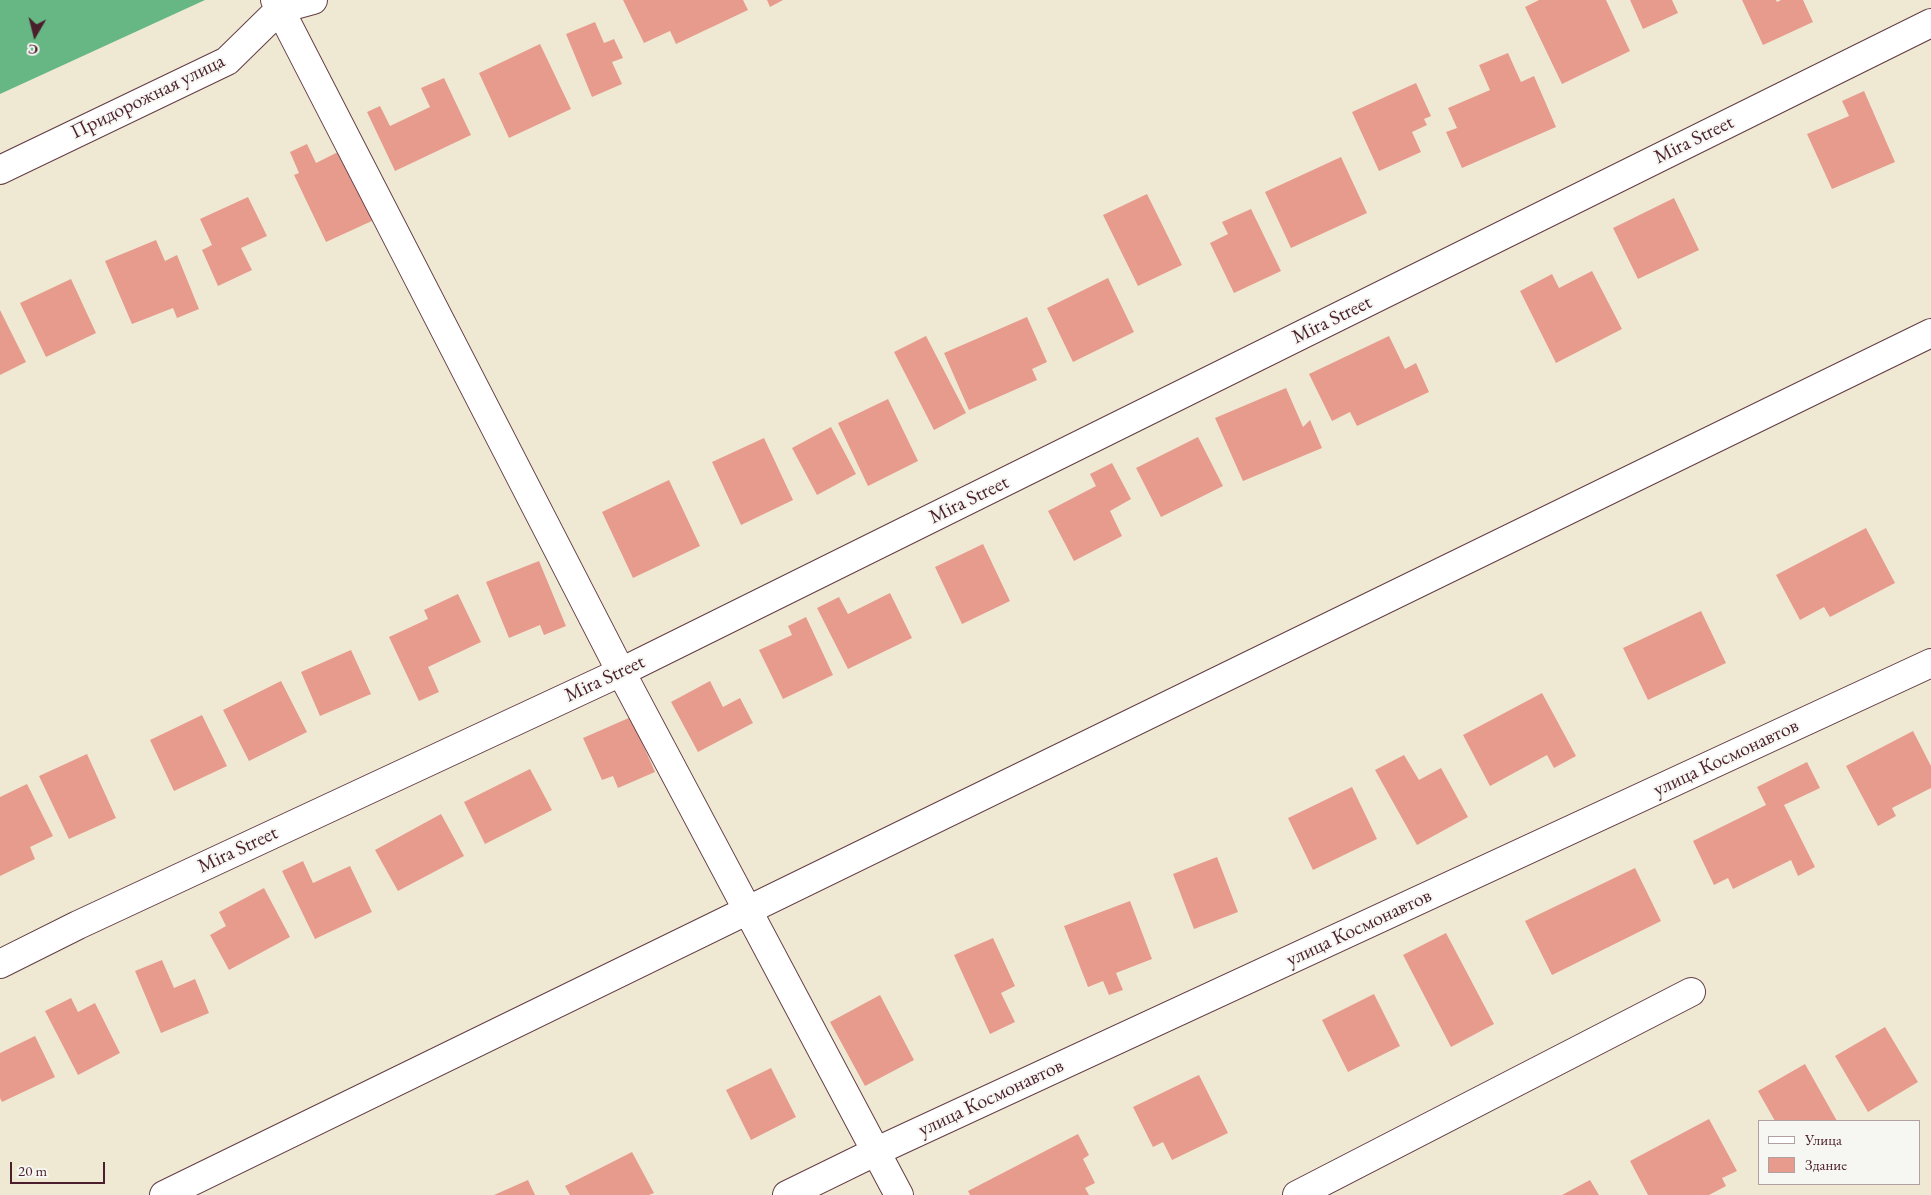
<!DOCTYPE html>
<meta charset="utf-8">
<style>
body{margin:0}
#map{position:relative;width:1931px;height:1195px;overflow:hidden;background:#efe9d4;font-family:"EB Garamond",serif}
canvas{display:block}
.legend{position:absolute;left:1758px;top:1120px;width:162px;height:65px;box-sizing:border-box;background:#f6f6f2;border:1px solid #b1a0a2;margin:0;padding:6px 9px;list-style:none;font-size:15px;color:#4a1f2b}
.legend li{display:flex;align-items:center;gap:10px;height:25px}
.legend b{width:25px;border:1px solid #b1a0a2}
.north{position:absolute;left:10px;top:10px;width:50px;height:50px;-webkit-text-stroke:4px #f6f6f2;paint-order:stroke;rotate:188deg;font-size:14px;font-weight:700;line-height:20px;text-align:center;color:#4a1f2b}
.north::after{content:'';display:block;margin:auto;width:18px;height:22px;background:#4a1f2b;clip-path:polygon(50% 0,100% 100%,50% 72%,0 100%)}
.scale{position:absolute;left:10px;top:1162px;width:95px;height:22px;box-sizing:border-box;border:2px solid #4a1f2b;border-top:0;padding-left:6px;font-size:15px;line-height:18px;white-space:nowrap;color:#4a1f2b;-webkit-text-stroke:4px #f6f6f2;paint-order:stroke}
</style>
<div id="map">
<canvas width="1931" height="1195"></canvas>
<ul class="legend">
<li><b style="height:6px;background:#fff"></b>Улица</li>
<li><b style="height:14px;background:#e79b8d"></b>Здание</li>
</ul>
<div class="north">С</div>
<div class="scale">20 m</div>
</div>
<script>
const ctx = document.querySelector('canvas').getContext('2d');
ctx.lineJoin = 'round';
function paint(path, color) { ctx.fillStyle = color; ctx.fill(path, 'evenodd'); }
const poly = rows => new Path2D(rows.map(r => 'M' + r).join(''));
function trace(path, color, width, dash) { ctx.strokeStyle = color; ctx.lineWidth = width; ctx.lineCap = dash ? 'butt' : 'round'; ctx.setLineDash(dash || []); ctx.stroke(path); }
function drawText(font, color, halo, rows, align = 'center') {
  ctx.font = font + ' "EB Garamond",serif'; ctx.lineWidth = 4; ctx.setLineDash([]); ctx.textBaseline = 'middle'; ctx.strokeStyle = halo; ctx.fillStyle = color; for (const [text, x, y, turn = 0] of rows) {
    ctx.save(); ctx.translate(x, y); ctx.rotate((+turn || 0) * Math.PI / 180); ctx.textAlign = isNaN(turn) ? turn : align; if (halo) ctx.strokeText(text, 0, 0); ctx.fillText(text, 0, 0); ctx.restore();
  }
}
paint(poly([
 [0,0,205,0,0,94]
]), '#66b783');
paint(poly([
 [623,0,743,0,748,10,676,44,670,31,644,43],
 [767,0,783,0,770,7],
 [1539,0,1606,0,1630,51,1562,84,1525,7],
 [1630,0,1672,0,1678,13,1643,29],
 [1742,0,1776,0,1777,2,1781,0,1803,0,1813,22,1763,45],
 [595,22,604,43,614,39,623,58,612,62,622,84,592,97,566,34],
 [540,44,571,109,509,138,479,73],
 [1508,53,1521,82,1534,76,1556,127,1462,168,1446,132,1457,128,1448,108,1490,90,1479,65],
 [444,78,471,135,395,171,367,112,380,106,390,126,430,107,421,88],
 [1416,83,1431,116,1424,119,1427,125,1412,132,1421,152,1379,171,1352,112],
 [1864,91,1895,162,1832,189,1807,134,1849,116,1842,101],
 [307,144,316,163,340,151,374,220,326,242,294,175,299,173,290,152],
 [1341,157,1367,213,1291,248,1265,192],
 [1147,194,1182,265,1138,286,1103,215],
 [248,197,267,236,241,248,252,270,218,286,202,250,212,245,200,219],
 [1674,198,1699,250,1638,279,1613,228],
 [1251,209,1281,271,1234,293,1210,243,1228,234,1222,222],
 [156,240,165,261,177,255,199,309,177,318,173,308,132,324,105,261],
 [1592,271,1622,329,1556,363,1520,291,1552,274,1559,288],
 [1108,278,1134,332,1073,362,1047,308],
 [71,279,96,333,46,357,20,303],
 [0,310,26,362,0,375],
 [1027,317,1047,362,1032,369,1037,380,969,410,944,353],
 [926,336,966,413,934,430,894,352],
 [1389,336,1405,369,1416,363,1429,392,1357,426,1350,412,1332,421,1309,374],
 [1286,388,1303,427,1310,420,1322,448,1243,481,1215,418],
 [888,399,918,461,868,486,838,423],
 [831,427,856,474,817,495,792,448],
 [1198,437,1223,486,1161,517,1136,468],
 [764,438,793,500,741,525,712,462],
 [1112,463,1131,499,1110,511,1122,536,1074,561,1048,511,1096,486,1090,474],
 [669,480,700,546,633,578,602,512],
 [1866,528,1895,583,1830,617,1824,607,1800,620,1776,575],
 [983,544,1010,601,962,624,935,567],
 [539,561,566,626,544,635,540,625,509,638,486,582],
 [890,593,912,638,848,669,817,608,839,597,848,614],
 [458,594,481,642,428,667,439,692,419,701,389,637,428,619,424,610],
 [1701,611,1726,663,1648,700,1623,648],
 [806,617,833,675,783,699,759,650,792,635,788,626],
 [351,650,371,694,320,716,301,672],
 [281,681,307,732,249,761,223,710],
 [710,681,723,707,740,698,753,723,698,752,671,702],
 [1542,693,1576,756,1554,768,1547,755,1490,786,1463,735],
 [202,715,227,766,174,791,150,740],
 [631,717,655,772,618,788,613,776,602,780,583,738],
 [1913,731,1931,766,1931,788,1892,808,1896,816,1878,826,1846,766],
 [87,754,116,818,69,839,39,776],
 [1404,755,1419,780,1441,768,1468,817,1417,845,1375,770],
 [1807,762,1820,788,1784,805,1815,867,1798,876,1791,860,1733,889,1728,878,1714,885,1693,841,1766,805,1757,787],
 [530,769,552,810,485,844,464,802],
 [27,784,53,836,30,847,35,859,0,876,0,797],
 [1352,787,1377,839,1313,870,1288,818],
 [441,814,464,856,398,891,375,850],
 [1217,857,1238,912,1194,929,1173,874],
 [303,861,313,883,350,866,372,912,315,939,282,871],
 [1635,868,1661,921,1552,975,1525,921],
 [264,888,290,937,229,970,210,935,226,926,219,912],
 [1130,901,1152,959,1116,973,1123,990,1109,995,1103,981,1088,987,1064,926],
 [1446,933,1494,1024,1451,1047,1403,955],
 [993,938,1015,986,1001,993,1015,1022,990,1034,954,955],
 [162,960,174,988,195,979,209,1013,161,1033,135,971],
 [1374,994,1400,1046,1348,1072,1322,1020],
 [880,995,914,1060,865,1086,830,1022],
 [71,998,78,1012,95,1003,120,1053,78,1075,45,1011],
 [1885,1027,1918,1082,1868,1112,1835,1056],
 [35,1036,55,1077,2,1102,0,1098,0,1053],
 [1805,1064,1837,1121,1775,1121,1758,1091],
 [771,1068,796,1117,751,1140,726,1090],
 [1199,1075,1228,1133,1172,1160,1163,1142,1153,1147,1133,1107],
 [1709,1119,1737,1171,1722,1178,1726,1186,1709,1195,1648,1195,1630,1161],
 [1078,1134,1089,1155,1083,1159,1095,1183,1085,1188,1089,1195,970,1195,968,1191],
 [632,1152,654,1193,649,1195,570,1195,565,1186],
 [528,1180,535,1195,494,1195],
 [1590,1180,1599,1195,1562,1195]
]), '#e79b8d');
const minor = poly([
 [275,0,621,672,899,1195],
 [0,170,227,61,280,9,313,0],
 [0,964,78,925,621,672,1931,23],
 [164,1195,1931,333],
 [787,1195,877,1151,1931,663],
 [1297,1195,1691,992]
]);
trace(minor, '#633d44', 30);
trace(minor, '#fff', 28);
drawText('20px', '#4a1f2b', '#f6f6f2', [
 ["Придорожная улица",148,97,-26],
 ["Mira Street",1694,140,-26],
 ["Mira Street",1332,320,-26],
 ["Mira Street",969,500,-26],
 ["Mira Street",605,679,-25],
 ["улица Космонавтов",1726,758,-25],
 ["Mira Street",238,850,-25],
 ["улица Космонавтов",1359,928,-25],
 ["улица Космонавтов",991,1098,-25]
]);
</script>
